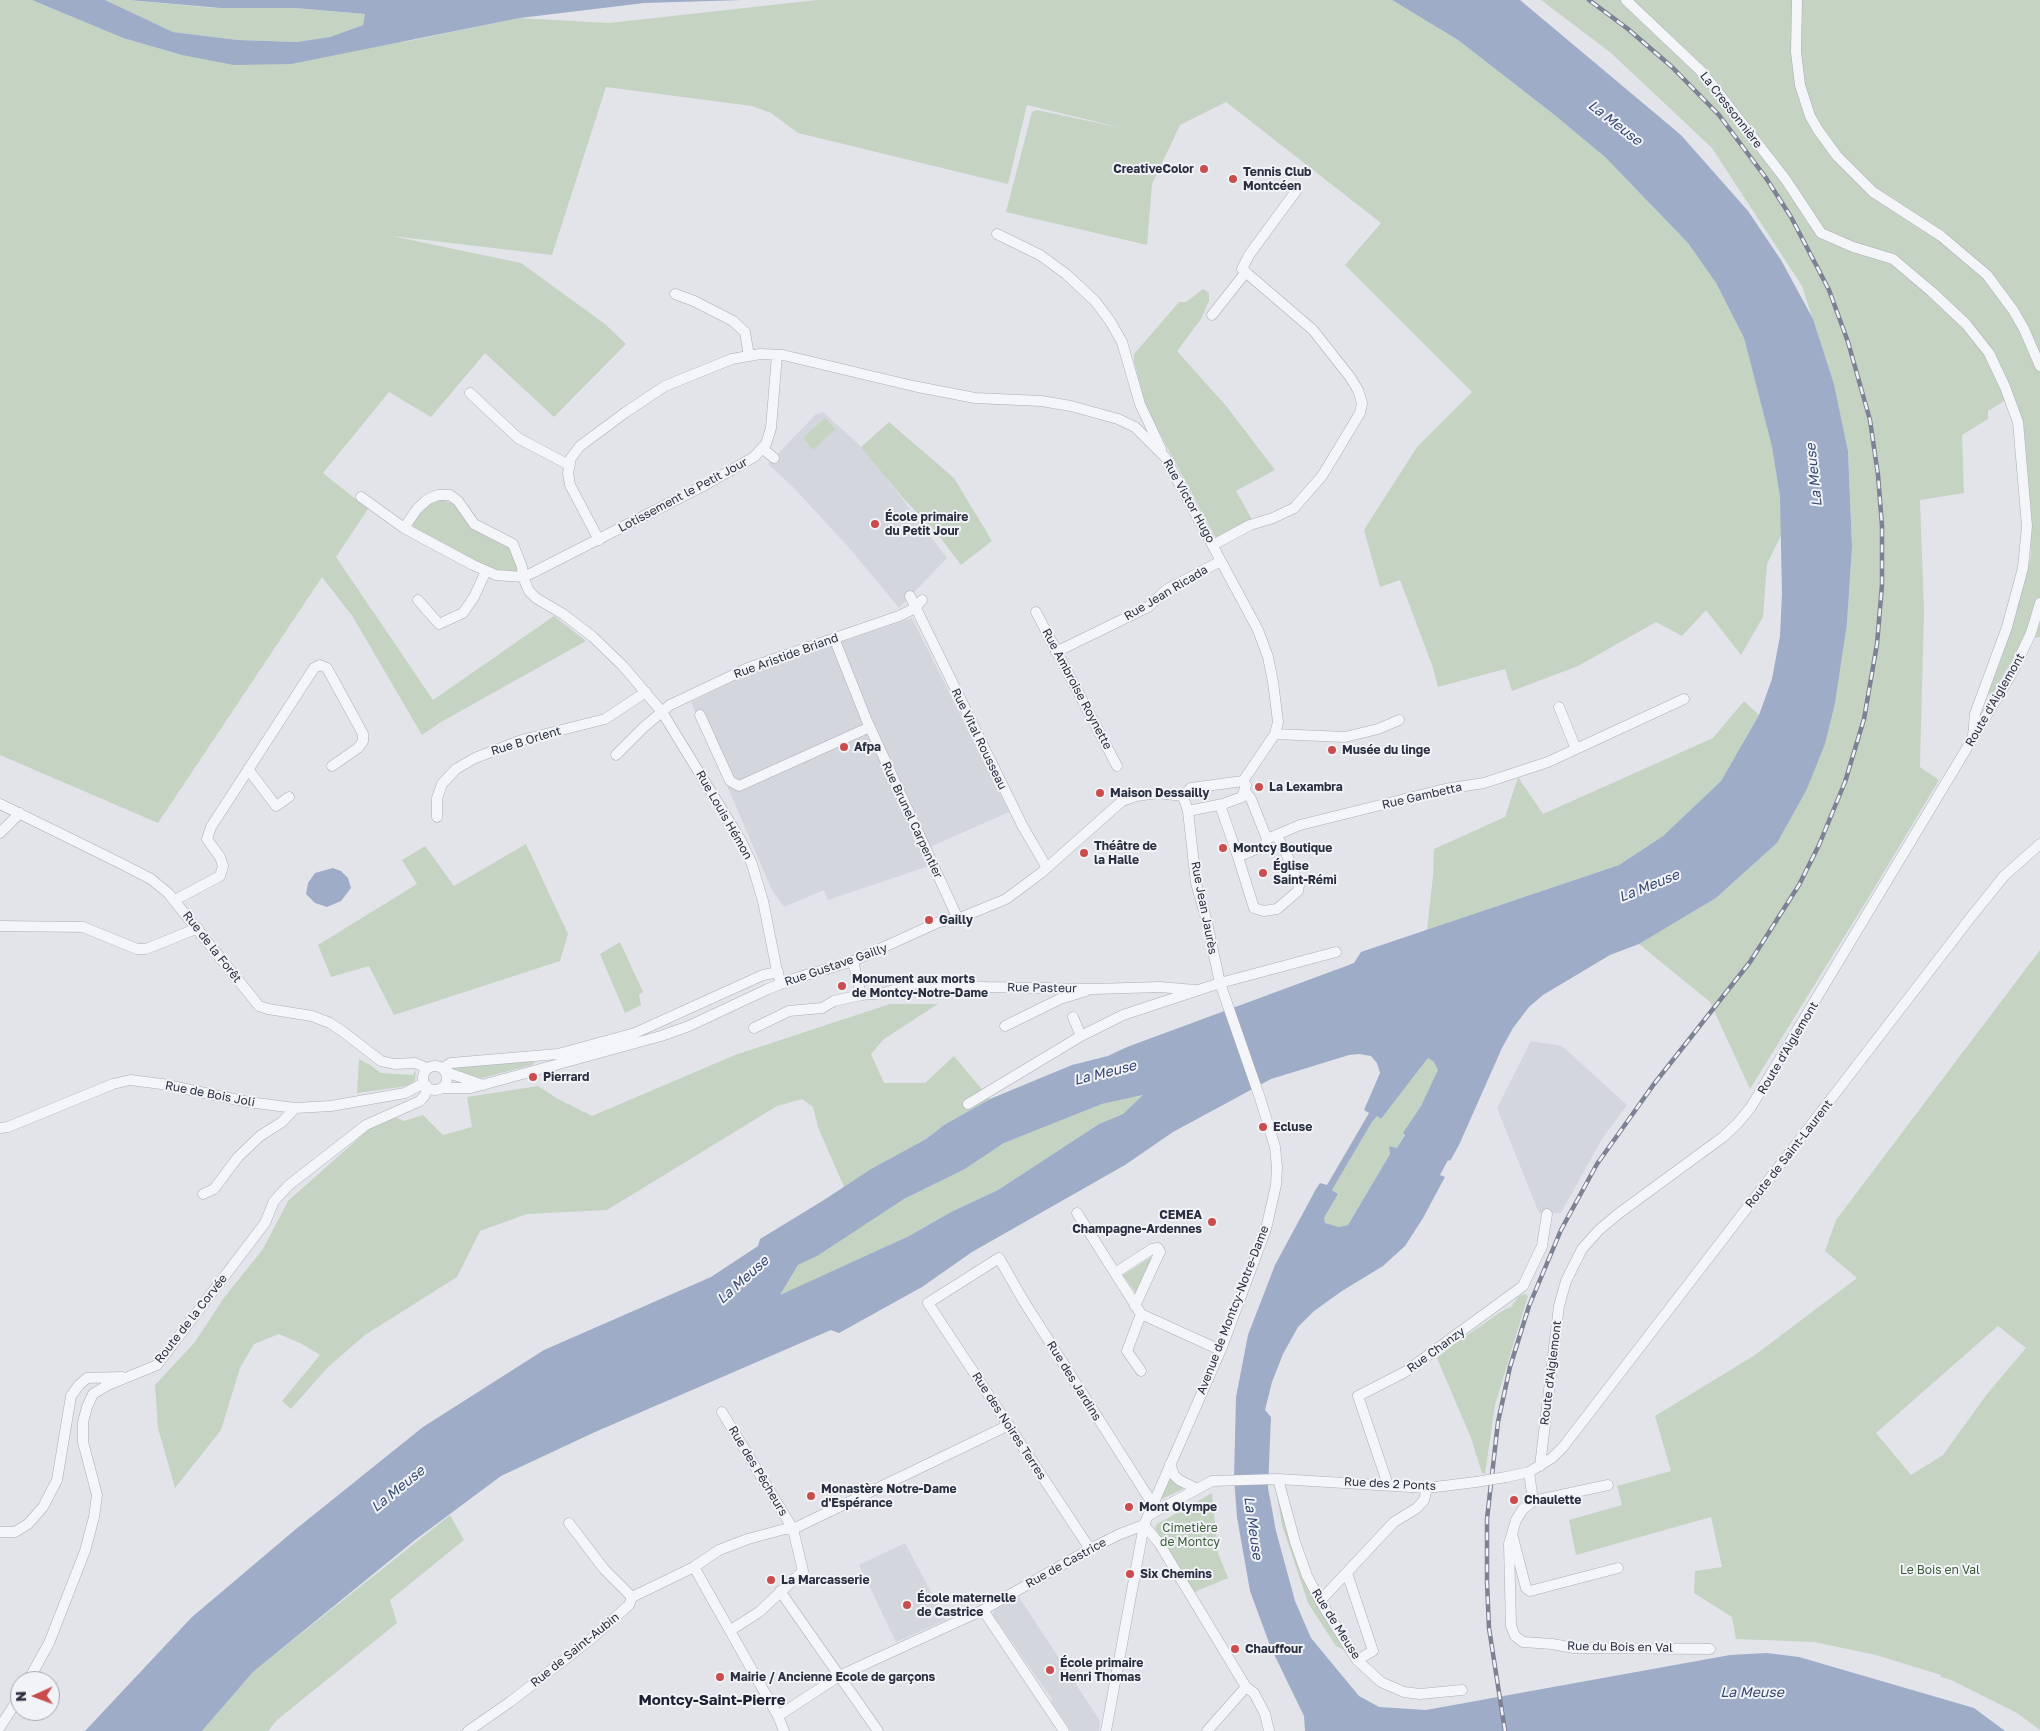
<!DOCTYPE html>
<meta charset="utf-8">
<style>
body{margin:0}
#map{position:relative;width:2040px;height:1731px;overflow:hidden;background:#e2e4ea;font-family:"Golos Text",sans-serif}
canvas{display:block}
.north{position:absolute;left:10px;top:1671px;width:50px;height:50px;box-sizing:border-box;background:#f1f3f7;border:1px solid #a1a5ae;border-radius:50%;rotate:268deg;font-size:14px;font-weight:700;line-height:20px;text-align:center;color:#2a2f41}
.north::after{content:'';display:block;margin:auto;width:18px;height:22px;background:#ca4c4c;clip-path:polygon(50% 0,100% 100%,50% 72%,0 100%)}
</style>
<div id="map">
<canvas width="2040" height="1731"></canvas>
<div class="north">N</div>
</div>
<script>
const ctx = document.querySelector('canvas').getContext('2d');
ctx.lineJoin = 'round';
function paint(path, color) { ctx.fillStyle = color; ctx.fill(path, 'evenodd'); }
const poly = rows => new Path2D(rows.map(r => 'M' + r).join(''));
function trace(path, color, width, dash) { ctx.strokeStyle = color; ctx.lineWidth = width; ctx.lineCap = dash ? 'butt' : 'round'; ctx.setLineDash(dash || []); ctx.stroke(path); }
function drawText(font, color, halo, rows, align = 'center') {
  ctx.font = font + ' "Golos Text",sans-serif'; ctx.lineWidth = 4; ctx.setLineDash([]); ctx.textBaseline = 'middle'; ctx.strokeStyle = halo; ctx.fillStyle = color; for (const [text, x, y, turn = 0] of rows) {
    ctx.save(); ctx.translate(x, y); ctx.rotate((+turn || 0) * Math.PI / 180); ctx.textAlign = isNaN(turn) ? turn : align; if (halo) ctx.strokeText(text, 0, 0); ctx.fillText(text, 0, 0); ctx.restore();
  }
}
paint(poly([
 [823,412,866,451,947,558,899,608,851,550,793,487,768,464,815,415],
 [912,618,1009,812,923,850,929,866,828,900,824,890,784,907,771,888,691,702,754,671],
 [1531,1041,1562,1046,1627,1105,1602,1139,1561,1213,1539,1213,1497,1108],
 [905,1543,946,1620,896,1642,859,1565],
 [1019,1597,1100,1721,1099,1731,1071,1731,1051,1701,1052,1699,993,1615,994,1610]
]), '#d4d6de');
paint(poly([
 [0,0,32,0,123,38,182,55,409,41,520,18,609,23,817,0,1392,0,1458,40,1552,113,1605,157,1688,243,1716,283,1744,338,1772,447,1780,497,1782,533,1767,564,1763,617,1741,655,1706,610,1682,636,1656,622,1578,666,1512,691,1505,669,1438,687,1432,665,1400,580,1380,587,1364,530,1417,447,1472,392,1345,265,1381,223,1226,102,1180,125,1152,184,1147,245,1006,212,1032,112,1037,110,1122,128,1027,105,1008,184,798,133,771,113,752,106,606,87,552,255,392,236,521,263,605,324,626,344,554,417,485,353,431,417,389,392,323,473,368,509,336,557,433,700,554,616,586,641,441,722,422,735,353,617,322,577,158,823,0,755],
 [105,0,129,0,213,8,295,8,365,14,363,25,330,37,296,42,238,40,173,32],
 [1541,0,2040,0,2040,637,2024,639,1992,695,1987,693,2001,660,2031,556,2028,485,2014,395,1988,411,1988,419,1962,435,1964,493,1920,500,1924,611,1920,767,1939,780,1867,900,1750,1089,1710,1002,1639,944,1716,898,1777,843,1806,791,1847,623,1852,547,1848,451,1834,384,1802,286,1712,148,1611,53],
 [1203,289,1209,293,1209,301,1201,319,1177,351,1227,407,1275,470,1236,491,1253,521,1217,540,1146,408,1134,361,1134,354,1179,302,1186,302],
 [825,418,835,429,813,450,803,438],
 [889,422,954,478,992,541,961,565,940,537,903,498,861,447],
 [443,496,445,501,452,503,457,508,461,508,469,521,506,542,519,566,516,572,499,574,414,529,411,521,429,501],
 [1744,701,1759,715,1721,781,1663,836,1619,865,1427,930,1433,876,1434,849,1505,817,1518,777,1543,814,1713,738],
 [526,844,568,934,560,961,394,1015,369,966,331,977,318,945,417,884,402,860,425,846,454,886],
 [620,942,643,992,639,995,641,1005,625,1013,600,954],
 [2040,950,2040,1730,2017,1713,1949,1679,1940,1677,1941,1675,1876,1655,1814,1642,1736,1639,1732,1617,1694,1593,1695,1571,1722,1567,1711,1517,1576,1555,1569,1520,1622,1505,1617,1486,1671,1471,1655,1416,1755,1355,1857,1278,1825,1251,1836,1220],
 [1998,1326,2026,1348,1987,1394,1943,1455,1911,1475,1876,1433],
 [890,1004,938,1004,884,1039,871,1054,884,1083,925,1083,954,1056,990,1099,944,1125,926,1139,871,1169,844,1187,818,1127,813,1107,802,1099,777,1106,607,1210,527,1214,480,1231,457,1277,365,1335,328,1367,291,1409,282,1401,320,1355,302,1344,279,1334,254,1344,240,1368,221,1430,175,1488,158,1428,155,1385,195,1342,223,1299,263,1249,288,1201,369,1129,395,1117,404,1121,423,1115,443,1135,472,1127,467,1097,538,1086,558,1099,592,1116,735,1055],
 [1428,1058,1434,1062,1439,1070,1421,1106,1397,1148,1389,1146,1390,1154,1348,1225,1339,1227,1324,1223,1324,1218,1338,1194,1332,1190,1372,1122,1377,1116,1381,1119],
 [359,1059,370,1065,381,1073,413,1075,416,1070,415,1081,408,1086,357,1093],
 [522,1061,535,1062,532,1065,482,1078,456,1074,453,1068,453,1066],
 [1144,1095,1123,1114,1099,1124,998,1190,951,1212,909,1236,779,1296,798,1265,812,1258,904,1199,965,1169,1004,1143,1102,1104],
 [1153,1256,1137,1295,1123,1275],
 [1525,1294,1528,1296,1495,1405,1485,1474,1482,1473,1471,1438,1437,1358,1453,1345,1502,1311,1511,1307,1519,1296],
 [1169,1477,1183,1487,1183,1489,1162,1499,1160,1497],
 [1279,1486,1295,1542,1352,1654,1336,1646,1308,1603,1282,1525,1276,1490],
 [1212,1493,1218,1553,1228,1578,1192,1593,1155,1528,1157,1524],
 [450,1515,464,1540,390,1600,397,1623,277,1720,268,1731,202,1731,253,1672]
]), '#c5d3c3');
paint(poly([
 [32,0,105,0,173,32,238,40,296,42,330,37,363,25,365,14,295,8,220,8,129,0,743,0,644,3,520,18,291,64,234,65,182,55,123,38],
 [1392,0,1520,0,1681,135,1748,211,1781,260,1813,319,1834,384,1848,451,1852,547,1847,623,1835,703,1825,744,1806,791,1777,843,1716,898,1639,944,1610,955,1543,995,1529,1007,1513,1028,1502,1048,1459,1145,1450,1161,1448,1160,1440,1175,1445,1177,1423,1218,1405,1246,1383,1266,1342,1291,1314,1311,1298,1327,1283,1354,1272,1382,1265,1410,1271,1417,1268,1488,1276,1531,1295,1601,1311,1638,1359,1696,1379,1707,1426,1710,1730,1655,1767,1653,1799,1657,1974,1708,2005,1731,1305,1731,1304,1716,1271,1648,1250,1591,1237,1517,1234,1478,1236,1397,1248,1335,1275,1265,1316,1189,1320,1183,1327,1185,1369,1113,1364,1110,1380,1073,1377,1063,1371,1056,1359,1054,1349,1055,1271,1079,1173,1132,1125,1165,972,1252,922,1287,839,1333,831,1330,810,1339,595,1432,501,1476,415,1540,253,1672,202,1731,85,1731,192,1617,296,1529,423,1427,544,1350,711,1277,758,1246,760,1239,824,1200,871,1169,926,1139,944,1125,990,1099,1072,1065,1108,1056,1127,1047,1349,965,1354,963,1361,952,1619,865,1663,836,1721,781,1759,715,1772,679,1780,636,1782,594,1780,497,1772,447,1744,338,1716,283,1688,243,1605,157,1552,113,1458,40],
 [1428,1058,1434,1062,1438,1070,1421,1106,1403,1133,1405,1135,1397,1148,1389,1146,1390,1154,1348,1225,1339,1227,1325,1223,1324,1218,1338,1194,1332,1190,1372,1122,1377,1116,1381,1119],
 [1143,1095,1123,1114,1099,1124,998,1190,951,1212,909,1236,780,1295,798,1265,817,1256,904,1199,965,1169,1004,1143,1102,1104],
 [333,868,341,871,348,878,351,888,341,901,327,907,315,903,306,894,308,883,315,873]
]), '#9eacc8');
const minor = poly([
 [1626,0,1703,73,1786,180,1821,233,1853,247,1893,259,1932,292,1966,324,1989,353,2005,387,2018,422,2027,526,2023,568,2007,627,1975,714,1973,736],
 [1797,0,1796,52,1800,85,1810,116,1818,130,1837,156,1873,192,1941,236,1987,275,2013,310,2024,329,2040,366],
 [997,234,1040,255,1066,274,1095,301,1110,321,1122,342,1140,404,1161,449],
 [675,294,694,301,733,321,745,332,749,356],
 [1212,315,1246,272],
 [470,393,518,438,569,465],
 [762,448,774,458],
 [361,497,404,528,473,565,496,575,523,577,529,591,536,598,563,614,593,637,623,666,662,712,740,839,752,864,763,901,776,966,781,984],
 [404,528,417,509,428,499,438,495,450,495,458,501,474,524,513,544,522,567,523,577,532,573,705,485,754,457,766,444,771,428,777,355],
 [599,540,570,485,568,473,571,458,580,446,626,412,665,386,732,359,760,354,783,355,913,386,975,398,1041,401,1071,406,1118,419,1135,427,1165,457,1258,630,1268,657,1273,682,1278,722,1275,734,1243,781],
 [1213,545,1250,525,1273,518,1294,508,1322,476,1360,413,1362,403,1358,390,1350,377,1313,330,1242,269,1249,255,1296,191],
 [910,596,1022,825,1047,868],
 [418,600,439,624,463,613,474,597,486,571],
 [1036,612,1117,766],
 [834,638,867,721,958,919],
 [1056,652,1148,607,1166,590,1221,561],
 [1559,707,1576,749],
 [700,715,730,781,739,786,870,727],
 [1275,734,1345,737,1378,729,1399,720],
 [616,755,644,727,670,705,748,668,899,616,915,608,922,600],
 [248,769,276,806,289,797],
 [1183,796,1191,788,1243,781],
 [0,804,122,864,151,879,168,893,259,1006,268,1009,312,1016,330,1023,342,1031,381,1061,394,1064,415,1063,427,1068],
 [1220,805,1238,857,1265,845,1267,839,1251,799,1245,791],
 [1188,811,1223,804,1242,797,1246,785],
 [437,817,437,798,442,784,456,769,475,758,522,740,605,719,646,692],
 [0,833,20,813],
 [1267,839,1300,825,1445,789,1484,783,1548,762,1684,699],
 [1238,857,1254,908,1264,911,1277,909,1298,891,1299,885,1284,848,1276,835],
 [175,900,220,876,223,866,220,857,207,839,211,827,314,668,320,665,327,668,363,734,363,741,358,748,332,766],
 [0,926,83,927,137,949,146,949,198,928],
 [853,961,861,995,884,993,917,983,986,987,1094,989,1160,987,1195,990],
 [1073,1017,1081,1036],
 [1005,1026,1060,999,1086,991],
 [754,1028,789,1011,822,1008,834,1001,861,995],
 '423 1078a12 12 0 1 1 24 0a12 12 0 1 1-24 0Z',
 [443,1068,451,1063,558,1054,635,1033,763,975,778,972],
 [446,1072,483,1085],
 [441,1088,471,1088,661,1036,689,1026,768,989,793,979,853,961,939,922,960,918,1006,899,1041,873,1122,801,1136,796,1158,793,1183,796,1188,811,1196,883,1206,918,1220,983,1260,1098,1275,1147,1277,1167,1276,1185,1266,1229,1222,1347,1144,1525,1106,1731],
 [968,1104,1081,1036,1123,1015,1220,983,1336,952],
 [0,1128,8,1127,113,1084,130,1080,162,1084,248,1102,295,1108,331,1106,405,1093,424,1083],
 [203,1194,214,1189,238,1157,260,1136,282,1122,295,1108],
 [1077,1213,1141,1314,1220,1350],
 [1115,1273,1152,1249,1158,1248,1160,1252,1157,1258,1135,1306],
 [1141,1371,1127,1351,1141,1314],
 [722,1412,793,1529,803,1571,759,1612,731,1630],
 [1170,1464,1174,1475,1179,1480,1197,1489],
 [1540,1466,1559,1306,1566,1281,1582,1249,1599,1230,1618,1214,1723,1137,1737,1124,1751,1107,2012,673,2031,633,2040,603],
 [1529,1472,1533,1501],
 [1506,1477,1529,1472,1552,1458,1563,1447,1971,917,2004,876,2040,844],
 [1278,1479,1295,1542,1307,1576,1322,1604,1357,1660,1381,1682,1404,1692,1420,1694,1462,1690],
 [1388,1485,1358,1396,1405,1372,1523,1286,1542,1246,1547,1214],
 [1533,1501,1523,1509,1516,1520,1509,1544,1511,1626,1515,1636,1523,1642,1552,1644,1574,1648,1710,1649],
 [1533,1501,1608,1485],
 [1149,1515,1212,1481,1278,1479,1427,1488,1476,1482],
 [569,1523,604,1569,632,1597],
 [1144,1525,1159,1543,1246,1687,1254,1693,1265,1714,1269,1731],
 [0,1532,15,1532,28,1524,43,1507,57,1480,71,1396,79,1385,87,1378,122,1377],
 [1512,1534,1526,1588,1530,1591,1618,1568],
 [1090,1549,928,1303,999,1258,1023,1300,1152,1503],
 [694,1567,778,1716,784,1731],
 [1347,1573,1373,1651,1357,1660],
 [780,1591,878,1731],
 [1320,1601,1394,1522,1417,1508,1424,1500,1427,1488],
 [983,1610,1064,1731],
 [28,1681,49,1643,85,1551,94,1517,97,1495,83,1442,83,1422,87,1407,93,1394,106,1386,157,1365,265,1223,274,1201,289,1185,366,1125,420,1101,425,1095,427,1086],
 [778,1716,839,1676,983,1610,1090,1549,1120,1534,1144,1525],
 [0,1727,20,1696],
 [468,1731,510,1702,591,1639,629,1605,632,1597,694,1567,719,1550,748,1539,785,1529,793,1529,1009,1425],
 [1207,1731,1246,1687]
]);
trace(minor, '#abaeb7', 11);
trace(minor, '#f4f5f8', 10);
const rail = poly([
 [1505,1731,1489,1628,1487,1582,1487,1519,1498,1422,1510,1367,1529,1306,1561,1230,1597,1164,1654,1084,1750,962,1799,885,1819,845,1845,782,1864,719,1877,644,1882,585,1882,526,1878,475,1870,420,1848,342,1829,290,1814,261,1791,217,1766,178,1719,115,1672,67,1628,29,1589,0]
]);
trace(rail, '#7c8193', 4.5);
trace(rail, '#f1f3f7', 2.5, [8]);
const minorBridge = poly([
 [1476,1482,1506,1477]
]);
trace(minorBridge, '#abaeb7', 11, []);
trace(minorBridge, '#f4f5f8', 10);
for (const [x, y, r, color] of [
 [1204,169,5,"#ca4c4c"],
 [1233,179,5,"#ca4c4c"],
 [875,524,5,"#ca4c4c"],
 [844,747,5,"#ca4c4c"],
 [1332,750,5,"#ca4c4c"],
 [1259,787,5,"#ca4c4c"],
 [1100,793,5,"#ca4c4c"],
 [1223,848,5,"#ca4c4c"],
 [1084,853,5,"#ca4c4c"],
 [1263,873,5,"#ca4c4c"],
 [929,920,5,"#ca4c4c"],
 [842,986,5,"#ca4c4c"],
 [533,1077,5,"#ca4c4c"],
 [1263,1127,5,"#ca4c4c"],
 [1212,1222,5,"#ca4c4c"],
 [811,1496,5,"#ca4c4c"],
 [1514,1500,5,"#ca4c4c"],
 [1129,1507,5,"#ca4c4c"],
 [1130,1574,5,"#ca4c4c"],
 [771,1580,5,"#ca4c4c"],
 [907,1605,5,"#ca4c4c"],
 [1235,1649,5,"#ca4c4c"],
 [1050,1670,5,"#ca4c4c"],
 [720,1677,5,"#ca4c4c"]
]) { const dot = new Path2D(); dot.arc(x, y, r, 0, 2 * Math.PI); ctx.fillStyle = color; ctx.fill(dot); trace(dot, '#f1f3f7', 2); }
drawText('12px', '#2a2f41', '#f1f3f7', [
 ["La Cressonnière",1731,110,52],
 ["Lotissement le Petit Jour",683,495,-28],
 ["Rue Victor Hugo",1189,501,61],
 ["Rue Jean Ricada",1166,593,-31],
 ["Rue Aristide Briand",786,656,-20],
 ["Rue Ambroise Roynette",1077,689,62],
 ["Route d'Aiglemont",1995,700,-60],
 ["Rue Vital Rousseau",979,739,64],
 ["Rue B Orlent",526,741,-17],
 ["Rue Gambetta",1422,796,-13],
 ["Rue Louis Hémon",724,815,60],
 ["Rue Brunel Carpentier",912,820,65],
 ["Rue Jean Jaurès",1204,908,79],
 ["Rue de la Forêt",212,947,52],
 ["Rue Gustave Gailly",836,965,-19],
 ["Rue Pasteur",1042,988,1],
 ["Route d'Aiglemont",1788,1048,-59],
 ["Rue de Bois Joli",210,1094,11],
 ["Route de Saint-Laurent",1789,1154,-52],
 ["Avenue de Montcy-Notre-Dame",1233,1310,-69],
 ["Route de la Corvée",191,1319,-52],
 ["Rue Chanzy",1436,1350,-36],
 ["Route d'Aiglemont",1551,1373,-83],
 ["Rue des Jardins",1074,1381,58],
 ["Rue des Noires Terres",1009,1426,57],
 ["Rue des Pêcheurs",758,1471,59],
 ["Rue des 2 Ponts",1390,1484,3],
 ["Rue de Castrice",1066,1563,-29],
 ["Rue de Meuse",1336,1624,58],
 ["Rue du Bois en Val",1620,1647,1],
 ["Rue de Saint-Aubin",575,1650,-39]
]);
drawText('bold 12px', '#2a2f41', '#f1f3f7', [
 ["CreativeColor",1194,169,"right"],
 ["Tennis Club",1243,172],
 ["Montcéen",1243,186],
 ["École primaire",885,517],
 ["du Petit Jour",885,531],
 ["Afpa",854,747],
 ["Musée du linge",1342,750],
 ["La Lexambra",1269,787],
 ["Maison Dessailly",1110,793],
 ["Théâtre de",1094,846],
 ["la Halle",1094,860],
 ["Montcy Boutique",1233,848],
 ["Église",1273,866],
 ["Saint-Rémi",1273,880],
 ["Gailly",939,920],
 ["Monument aux morts",852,979],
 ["de Montcy-Notre-Dame",852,993],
 ["Pierrard",543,1077],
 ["Ecluse",1273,1127],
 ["CEMEA",1202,1215,"right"],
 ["Champagne-Ardennes",1202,1229,"right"],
 ["Monastère Notre-Dame",821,1489],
 ["d'Espérance",821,1503],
 ["Chaulette",1524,1500],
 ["Mont Olympe",1139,1507],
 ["Six Chemins",1140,1574],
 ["La Marcasserie",781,1580],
 ["École maternelle",917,1598],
 ["de Castrice",917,1612],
 ["Chauffour",1245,1649],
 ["École primaire",1060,1663],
 ["Henri Thomas",1060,1677],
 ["Mairie / Ancienne Ecole de garçons",730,1677]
], 'left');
drawText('12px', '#3a5c38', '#f1f3f7', [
 ["Cimetière",1190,1528],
 ["de Montcy",1190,1542],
 ["Le Bois en Val",1940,1570]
]);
drawText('italic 14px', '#364873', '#f1f3f7', [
 ["La Meuse",1615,123,38],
 ["La Meuse",1814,475,-96],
 ["La Meuse",1649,886,-22],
 ["La Meuse",1105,1073,-14],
 ["La Meuse",743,1280,-42],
 ["La Meuse",398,1489,-39],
 ["La Meuse",1253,1528,82],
 ["La Meuse",1752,1693]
]);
drawText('bold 15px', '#1c2032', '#f1f3f7', [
 ["Montcy-Saint-Pierre",712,1700]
]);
</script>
